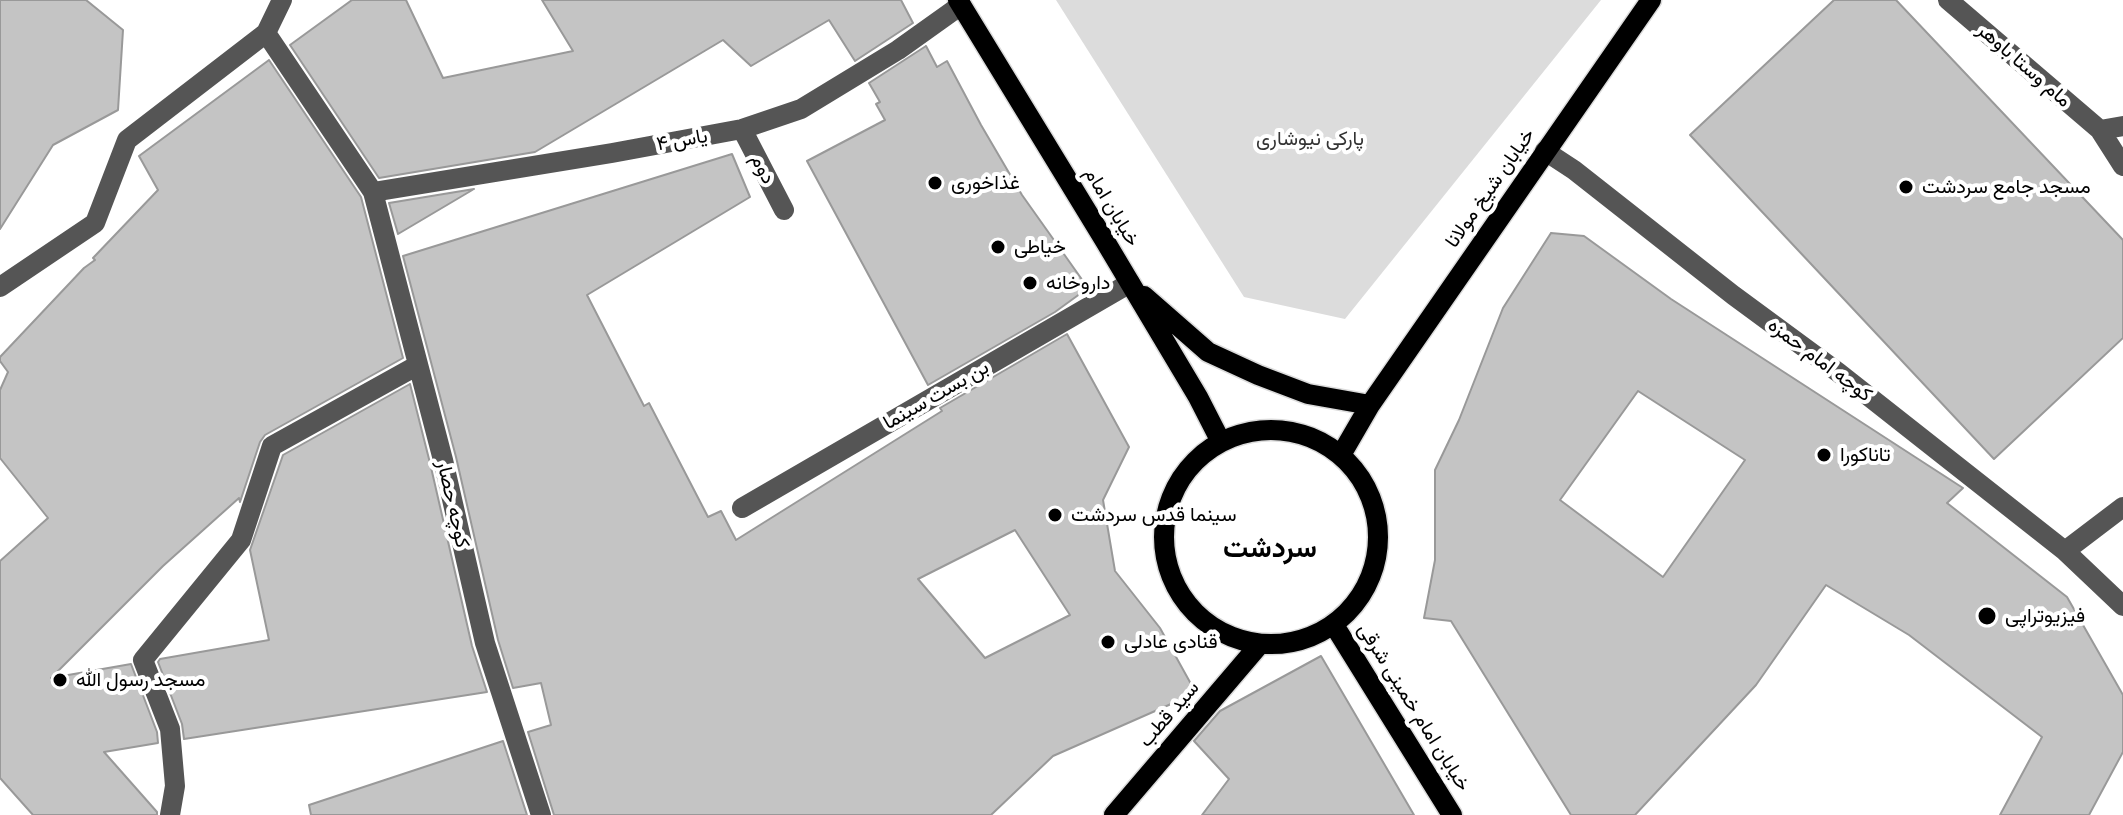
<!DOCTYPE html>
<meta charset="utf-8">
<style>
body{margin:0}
canvas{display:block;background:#fff}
</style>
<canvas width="2123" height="815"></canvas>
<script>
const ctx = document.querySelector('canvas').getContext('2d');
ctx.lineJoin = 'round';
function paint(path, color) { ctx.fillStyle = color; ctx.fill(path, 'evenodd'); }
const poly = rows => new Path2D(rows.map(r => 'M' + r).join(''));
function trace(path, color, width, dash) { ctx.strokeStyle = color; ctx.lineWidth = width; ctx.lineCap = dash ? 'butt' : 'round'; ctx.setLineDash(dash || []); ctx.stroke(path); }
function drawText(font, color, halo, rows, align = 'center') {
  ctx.font = font + ' "Public Sans",Vazirmatn,sans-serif'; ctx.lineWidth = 8; ctx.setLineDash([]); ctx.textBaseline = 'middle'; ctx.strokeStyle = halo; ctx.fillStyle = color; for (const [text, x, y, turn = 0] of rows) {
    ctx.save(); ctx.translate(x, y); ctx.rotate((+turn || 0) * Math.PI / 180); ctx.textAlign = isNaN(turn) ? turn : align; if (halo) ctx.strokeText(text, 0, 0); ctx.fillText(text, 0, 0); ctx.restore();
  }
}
paint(poly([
 [1056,0,1601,0,1345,319,1244,297]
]), '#dcdcdc');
const building = poly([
 [0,0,86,0,123,30,118,110,53,145,0,229,0,0],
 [352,0,406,0,443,78,573,51,542,0,901,0,913,23,855,61,829,20,751,66,723,40,535,152,379,178,290,45,352,0],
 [1834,0,1896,0,2123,240,2123,338,1994,459,1690,135,1834,0],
 [926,46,937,67,947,61,981,125,1022,195,1088,288,1055,312,928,385,807,161,885,120,876,104,880,102,869,83,926,46],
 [269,60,361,197,403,358,265,435,260,442,240,502,239,498,163,566,51,678,131,664,157,732,158,743,104,752,157,812,157,815,33,815,0,778,0,561,48,518,0,458,0,390,8,372,0,361,0,357,84,268,95,260,93,258,158,190,139,156,269,60],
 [732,154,750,197,587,295,644,406,649,403,708,517,721,511,736,540,942,411,940,408,1067,334,1129,447,1103,500,1115,571,1160,628,1196,693,1053,756,991,815,554,815,528,732,551,725,541,683,513,688,498,640,456,457,403,256,732,154],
 [1015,530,1070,615,985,658,918,579,1015,530],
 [474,189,398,234,389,203,474,189],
 [1551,233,1584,236,1671,299,1963,488,1947,503,2067,597,2123,695,2123,752,2089,815,2000,815,2042,737,1909,635,1826,585,1756,685,1635,815,1571,815,1451,621,1424,618,1435,560,1435,470,1459,420,1503,308,1551,233],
 [1638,391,1745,460,1663,577,1560,500,1638,391],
 [410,384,430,463,472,646,487,692,184,739,182,724,158,662,160,659,269,640,250,550,283,455,410,384],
 [1321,656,1414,815,1202,815,1229,779,1194,741,1220,711,1321,656],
 [503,741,527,815,311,815,309,805,503,741]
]);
paint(building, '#c4c4c4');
trace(building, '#999', 2);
const major = poly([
 [958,0,1105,241,1198,397,1221,442],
 [1144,296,1208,352,1258,375,1308,394,1370,405],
 '1164 537a107 107 0 1 1 214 0a107 107 0 1 1-214 0Z',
 [1341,455,1370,405,1651,0],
 [1334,625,1452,815],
 [1114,815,1260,644]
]);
trace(major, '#dbdbdb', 23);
trace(poly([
 [1948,0,2100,130,2123,166],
 [266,33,373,192,443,460,485,643,541,815],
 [742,129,784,210],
 [2100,130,2123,126],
 [1545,151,1574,170,1733,295,1839,373,2065,551,2123,606],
 [373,192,612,153,742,129,801,109,898,50,961,5],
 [0,287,95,223,127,140,266,33,282,0],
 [742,508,1130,283],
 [2065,551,2123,507],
 [170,815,175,786,170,729,143,660,241,540,272,446,418,365]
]), '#555', 20);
trace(major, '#000', 20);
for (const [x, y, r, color] of [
 [935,183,8,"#000"],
 [1906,187,8,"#000"],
 [998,247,8,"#000"],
 [1030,283,8,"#000"],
 [1824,455,8,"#000"],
 [1055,515,8,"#000"],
 [1987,616,10,"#000"],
 [1108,642,8,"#000"],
 [60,680,8,"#000"]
]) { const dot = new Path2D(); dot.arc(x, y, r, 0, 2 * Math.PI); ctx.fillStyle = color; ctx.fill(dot); trace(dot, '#fff', 3); }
drawText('20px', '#000', '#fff', [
 ["مام وستا باوهر",2024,65,41],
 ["یاس ۴",682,140,-10],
 ["دوم",763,169,63],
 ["خیابان شیخ مولانا",1490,188,-55],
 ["خیابان امام",1112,207,59],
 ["کوچه امام حمزه",1820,360,37],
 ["بن بست سینما",936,395,-30],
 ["کوچه حصار",453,504,77],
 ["خیابان امام خمینی شرقی",1414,707,58],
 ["سید قطب",1169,714,-49]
]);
drawText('20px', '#333', '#fff', [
 ["پارکی نیوشاری",1310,139]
]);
drawText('20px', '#000', '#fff', [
 ["غذاخوری",951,183],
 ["مسجد جامع سردشت",1922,187],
 ["خیاطی",1014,247],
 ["داروخانه",1046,283],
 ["تاناکورا",1840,455],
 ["سینما قدس سردشت",1071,515],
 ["فیزیوتراپی",2005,616],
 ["قنادی عادلی",1124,642],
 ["مسجد رسول الله",76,680]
], 'left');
drawText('bold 28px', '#000', '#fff', [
 ["سردشت",1270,548]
]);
</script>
